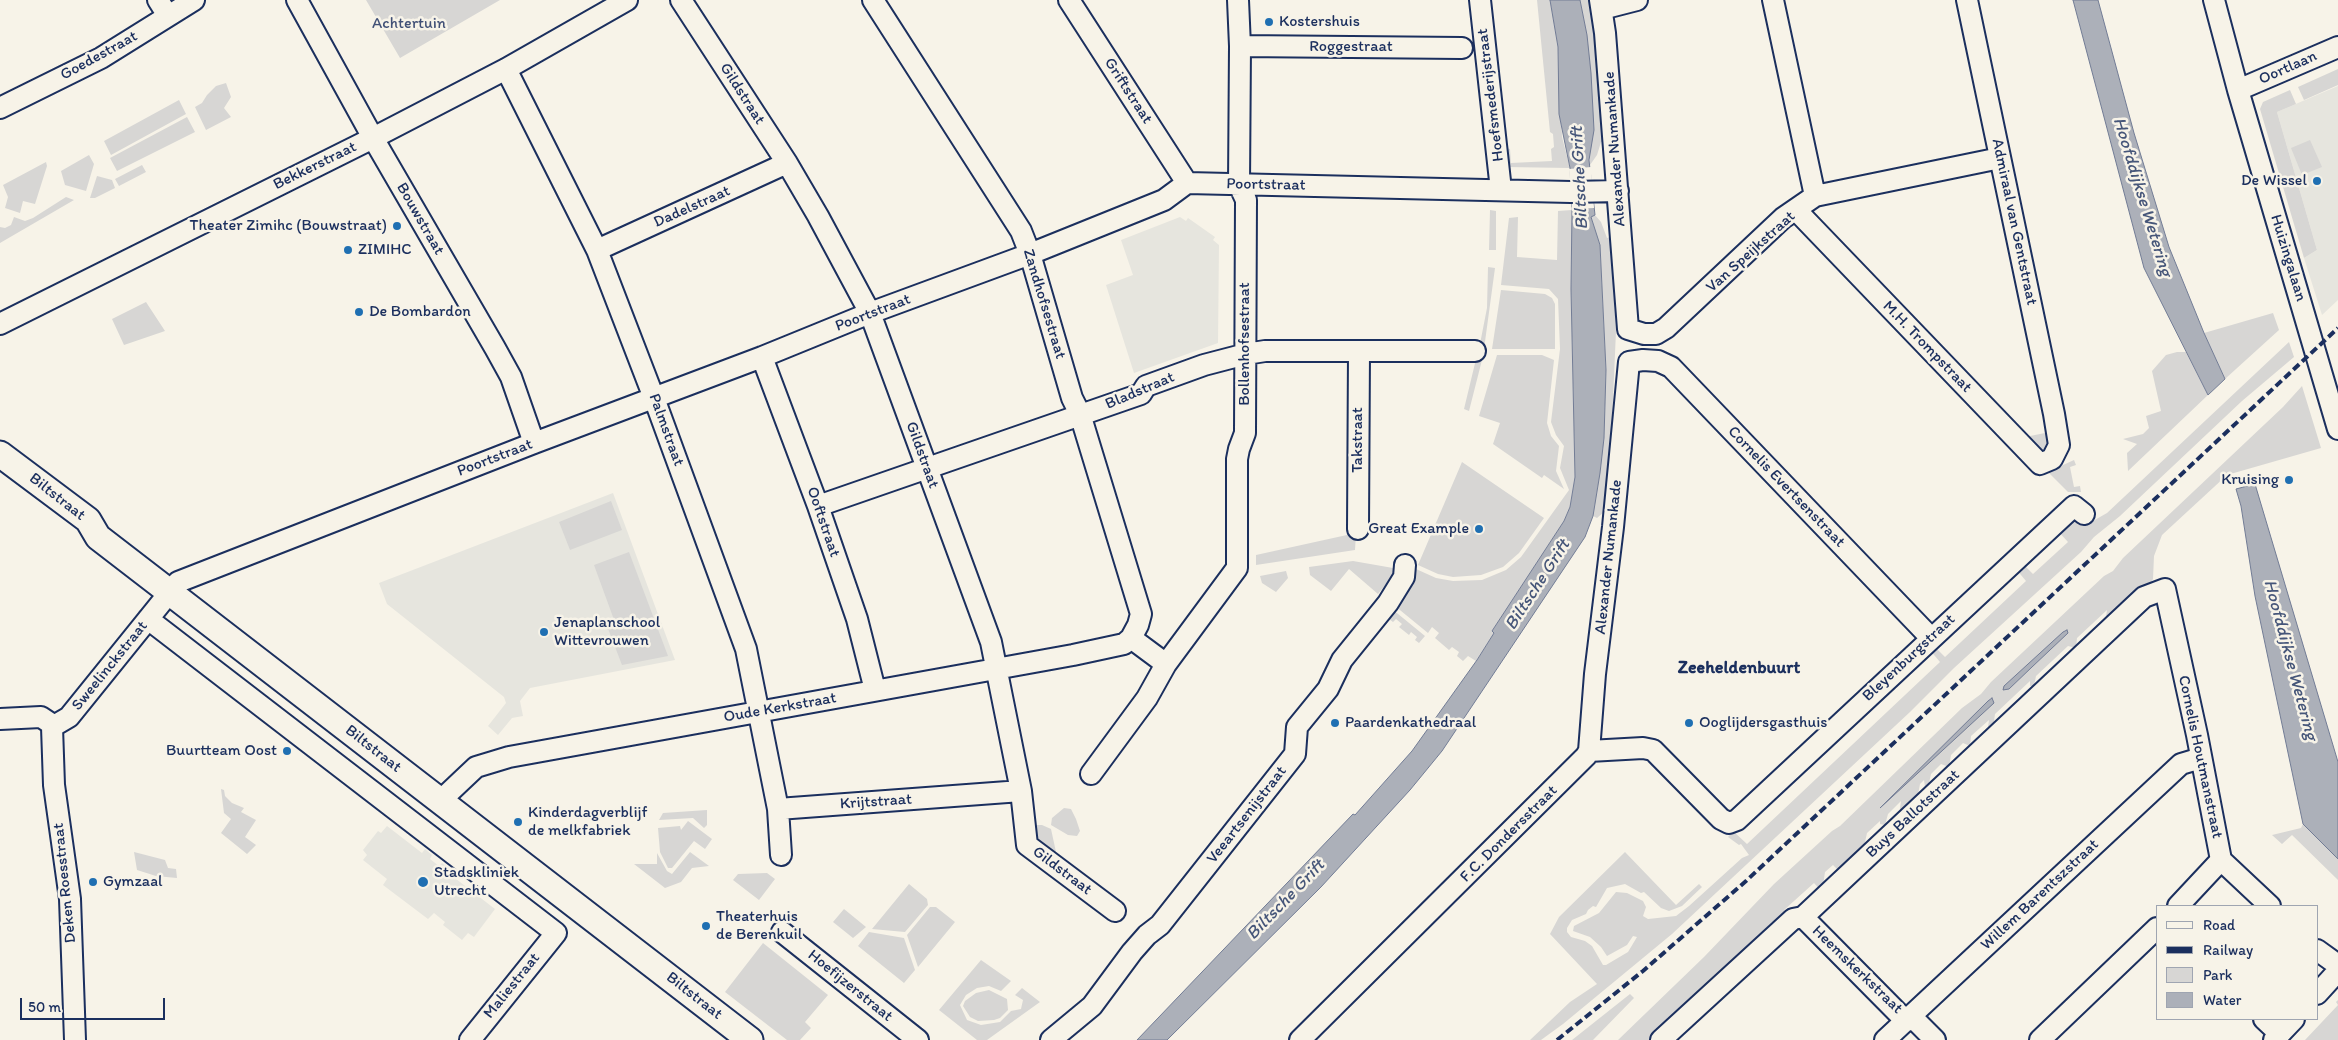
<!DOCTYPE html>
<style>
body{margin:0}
#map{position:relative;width:2338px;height:1040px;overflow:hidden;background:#f7f3e8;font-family:Itim,sans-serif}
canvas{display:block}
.legend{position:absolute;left:2156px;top:905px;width:162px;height:115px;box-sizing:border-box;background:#f7f3e8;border:1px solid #9fa5b1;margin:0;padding:6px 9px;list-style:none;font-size:15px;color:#1b2f5e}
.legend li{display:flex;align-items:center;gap:10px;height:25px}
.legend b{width:25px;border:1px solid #9fa5b1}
.scale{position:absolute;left:20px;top:998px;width:145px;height:22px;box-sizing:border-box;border:2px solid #1b2f5e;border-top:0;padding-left:6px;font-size:15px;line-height:18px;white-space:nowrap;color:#1b2f5e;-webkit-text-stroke:4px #f7f3e8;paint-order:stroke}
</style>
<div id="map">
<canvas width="2338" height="1040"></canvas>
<ul class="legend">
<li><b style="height:6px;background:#f7f3e8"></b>Road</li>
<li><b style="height:6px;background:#1b2f5e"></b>Railway</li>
<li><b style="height:14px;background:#d7d6d4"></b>Park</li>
<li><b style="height:14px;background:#acb0b9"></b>Water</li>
</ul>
<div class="scale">50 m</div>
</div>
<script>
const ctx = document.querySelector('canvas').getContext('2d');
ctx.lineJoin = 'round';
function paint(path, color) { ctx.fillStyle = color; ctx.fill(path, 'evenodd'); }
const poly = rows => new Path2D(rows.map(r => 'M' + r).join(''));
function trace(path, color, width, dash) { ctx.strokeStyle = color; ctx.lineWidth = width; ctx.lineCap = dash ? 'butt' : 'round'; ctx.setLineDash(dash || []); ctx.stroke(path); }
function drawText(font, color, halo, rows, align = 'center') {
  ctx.font = font + ' Itim,sans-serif'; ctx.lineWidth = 5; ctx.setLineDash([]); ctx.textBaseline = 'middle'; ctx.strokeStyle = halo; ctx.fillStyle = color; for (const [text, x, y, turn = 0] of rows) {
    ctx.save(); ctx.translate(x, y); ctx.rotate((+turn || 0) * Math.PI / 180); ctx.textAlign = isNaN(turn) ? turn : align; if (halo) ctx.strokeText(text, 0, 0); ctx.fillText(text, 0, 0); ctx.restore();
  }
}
paint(poly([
 [2338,86,2338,300,2322,315,2304,258,2317,250,2277,112],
 [1180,217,1186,221,1188,218,1215,237,1213,240,1219,245,1218,343,1134,373,1106,285,1133,275,1121,240],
 [613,493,675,660,530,688,520,701,523,716,512,718,498,735,488,726,506,703,504,697,387,604,379,583],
 [387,826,422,853,425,849,432,855,430,859,439,866,442,863,449,868,447,872,495,909,474,937,468,933,462,940,443,925,445,922,434,913,428,919,383,885,387,879,363,860,367,855,363,850,378,831,381,833]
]), '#e6e5de');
paint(poly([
 [366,0,500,0,400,58],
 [1537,0,1550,0,1554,21,1558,47,1562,137,1570,168,1506,167,1506,148,1510,149,1511,163,1552,161,1551,149,1554,147,1553,134,1550,132],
 [1580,0,1589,0,1597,32,1606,142,1601,142,1597,155,1590,165],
 [2338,69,2338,85,2304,100,2298,87],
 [226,83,231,97,224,108,231,117,206,130,195,107,202,103,207,95,216,86],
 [2290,90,2296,104,2277,112,2317,250,2304,258,2260,109,2263,102],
 [179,100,186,114,111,155,104,141],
 [187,117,195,132,117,171,110,158],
 [2310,140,2322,167,2302,175,2291,148],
 [89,155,94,164,86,191,65,185,61,171],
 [46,162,47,166,35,204,23,201,20,213,5,208,8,197,3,185],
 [142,165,146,172,119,186,115,179],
 [97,176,112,180,115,188,95,198,90,198],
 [66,197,74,200,0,243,0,227,5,228,11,225,14,217,25,221,33,218],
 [1490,210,1496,211,1496,250,1489,250],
 [1572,210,1571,289,1575,477,1570,507,1564,521,1492,631,1494,633,1476,661,1468,656,1463,661,1457,656,1459,652,1452,647,1449,650,1435,638,1439,633,1432,627,1428,633,1395,606,1416,569,1436,578,1453,581,1482,580,1506,570,1521,557,1569,490,1560,468,1564,446,1556,435,1551,422,1560,349,1558,299,1549,289,1501,285,1509,218,1518,217,1517,257,1557,260,1558,211],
 [1595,215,1601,222,1607,238,1610,237,1616,331,1611,444,1604,512,1597,518,1593,516,1604,438,1606,370,1600,245,1591,217],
 [1488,267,1495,268,1484,349,1479,349,1487,308],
 [1501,290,1545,294,1552,298,1555,304,1555,349,1492,349],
 [146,302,165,331,124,345,112,319],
 [2273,313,2279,330,2225,379,2204,333],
 [2289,342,2294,357,2242,401,2120,516,2094,537,2081,552,1954,668,1910,712,1672,934,1563,1024,1541,1040,1530,1040,1570,1002,1597,984,1550,934,1559,917,1625,852,1676,905,1699,884,1702,887,1682,906,1669,911,1661,908,1644,892,1641,893,1625,884,1607,888,1596,907,1593,906,1588,910,1586,914,1572,920,1567,928,1567,932,1571,937,1585,941,1592,946,1603,965,1606,965,1628,952,1637,937,1633,936,1627,945,1607,956,1601,947,1590,937,1573,931,1574,926,1599,913,1616,892,1627,893,1643,901,1646,907,1643,916,1648,919,1676,916,1689,906,1742,858,1749,855,1741,844,1739,845,1728,837,1733,831,1747,844,1940,662,1929,649,1933,645,1945,657,2026,581,2016,569,2023,564,2033,574,2068,542,2057,530,2073,519,2093,521,2107,513],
 [2177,352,2186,352,2208,395,2128,471,2127,453,2137,444,2123,439,2143,434,2149,428,2146,416,2161,411,2152,371,2166,355],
 [1477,355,1483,356,1469,411,1464,409],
 [1497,355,1542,355,1554,360,1547,423,1551,436,1559,446,1556,471,1564,489,1544,475,1542,478,1493,444,1500,423,1479,416],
 [2302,386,2321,448,2227,475,2162,535,2154,556,2153,579,2148,587,2104,630,2107,610,2077,638,2076,648,2068,646,2036,676,2034,686,2030,686,2030,681,1995,714,1993,728,1988,727,1989,720,1971,736,1970,746,1963,743,1951,755,1949,767,1941,764,1931,774,1928,788,1925,787,1924,780,1920,784,1916,805,1898,822,1901,801,1888,814,1885,825,1880,824,1880,821,1867,833,1862,856,1837,875,1838,870,1833,865,1825,872,1822,892,1814,883,1784,910,1790,916,1777,927,1772,922,1758,936,1762,941,1735,967,1730,962,1716,976,1720,981,1713,987,1708,983,1694,995,1699,1000,1692,1007,1687,1002,1674,1014,1678,1019,1656,1040,1618,1040,1704,957,1774,884,1832,831,1840,826,1962,708,1981,694,1991,682,2104,576,2113,571,2123,558,2283,407],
 [2050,432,2048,447,2043,453,2025,442,2030,436],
 [2074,460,2076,465,2070,467,2074,487,2080,486,2081,492,2068,492,2048,472],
 [1462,462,1544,518,1519,553,1503,567,1481,575,1453,577,1438,574,1418,565],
 [611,501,622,530,570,550,559,522],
 [1356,533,1355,550,1256,565,1256,555],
 [629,552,668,656,622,665,607,626,613,617,594,565],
 [1353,561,1393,568,1394,574,1378,594,1349,569,1331,591,1310,575,1309,567],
 [1286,571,1288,578,1276,592,1262,583,1260,576],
 [1392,609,1425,636,1419,643,1415,640,1417,637,1411,632,1409,635,1399,627,1402,624,1396,619,1393,622,1386,617],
 [221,789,224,790,225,796,232,803,244,808,241,812,256,820,245,837,256,845,247,854,221,833,231,819,224,813],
 [1064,808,1071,809,1076,819,1080,831,1077,836,1068,835,1051,825,1052,818],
 [707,810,707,825,704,828,693,818,659,820,663,813],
 [688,821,712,839,705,849,694,841,672,868,668,868,660,852,658,828,680,826,681,830],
 [2303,824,2338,859,2338,880,2292,835,2282,844,2272,835,2301,828],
 [1033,825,1042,825,1051,829,1056,852,1049,854,1034,842],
 [134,852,165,860,168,868,176,869,177,878,156,876,137,870],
 [690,852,709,866,692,868,681,882,665,888,634,864,657,864,657,853,667,871,672,874],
 [767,873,775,879,759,900,733,880,738,874],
 [909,884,927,899,928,905,905,932,872,929],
 [930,907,936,907,955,922,918,967,907,935],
 [844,909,866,927,853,938,833,922],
 [869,932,904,938,915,970,904,983,858,946],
 [763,943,828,995,805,1022,811,1028,800,1040,787,1040,725,992],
 [981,960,1011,981,1001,991,989,986,977,988,966,995,960,1005,967,1020,981,1025,1000,1022,1011,1011,1021,1009,1023,1000,1015,995,1022,988,1040,1002,987,1040,977,1040,939,1010],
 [989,990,1007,999,1008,1010,1000,1018,994,1020,978,1021,970,1017,963,1006,965,1001,976,993],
 [1630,994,1634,998,1593,1040,1572,1040],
 [2338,1000,2338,1040,2305,1040,2338,1005,2336,1002]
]), '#d7d6d4');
const water = poly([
 [1550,0,1580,0,1587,35,1591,73,1594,130,1589,160,1595,215,1591,217,1600,245,1606,370,1604,438,1600,473,1593,516,1585,537,1442,751,1410,790,1321,887,1167,1040,1137,1040,1353,814,1355,815,1412,751,1477,660,1494,633,1492,631,1564,521,1570,507,1575,477,1571,289,1572,210,1570,168,1559,114,1558,47,1550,0],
 [2073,0,2098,0,2134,133,2169,247,2204,333,2225,379,2208,395,2144,268,2073,0],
 [2255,484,2338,762,2338,859,2303,824,2255,596,2241,506,2236,489,2255,484],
 [2067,630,2068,633,2032,667,2009,689,2003,690,2004,686,2063,632,2067,630],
 [1992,698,1994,703,1880,808,1988,701,1992,698]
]);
paint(water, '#acb0b9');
trace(water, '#727c95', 1);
paint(poly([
 [1591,167,1594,208,1572,209,1569,169]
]), '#f7f3e8');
const minor = poly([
 [158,0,168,16],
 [297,0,373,138,495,348,511,377,534,443],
 [681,0,787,163,818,216,870,313,991,642,1021,791,1027,845,1115,911],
 [1069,0,1187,183],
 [1480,0,1501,190],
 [1600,0,1605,33,1628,329,1644,334,1656,334,1666,328,1783,218,1815,196,2000,158],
 [1773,0,1815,196],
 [2214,0,2238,90,2338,429],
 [1602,9,1637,0],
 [1240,46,1462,48],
 [506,69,597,250,654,398,746,649,778,809],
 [2238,90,2338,47],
 [0,108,101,58,194,0],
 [1796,210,2040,464,2052,459,2059,445,2054,414,1967,0],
 [597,250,787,163],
 [0,324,373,138,506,69,627,0],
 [762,357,818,506,857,619,875,690],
 [818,506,1141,394,1146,386,1204,365,1246,354,1265,351,1475,351],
 [1358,529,1359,352],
 [148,619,556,933,470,1040],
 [1131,638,1166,664],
 [0,719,41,717,50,723,52,727,54,785,70,899,75,1040],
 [52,727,69,717,178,582,534,443,762,357,870,313,1030,254,1164,200,1187,183,1571,192,1618,191],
 [1589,751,1643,748,1653,750,1721,819,1729,823,1737,820,2074,506,2084,514],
 [1091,774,1147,698,1166,664,1237,568,1237,459,1239,449,1245,433,1246,200,1239,185,1240,46,1238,0],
 [440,801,476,767,509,757,1073,655,1124,644,1131,638,1138,625,1141,614,1080,414,1072,398,1030,254,1021,231,873,0],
 [781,855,778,809,1021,791],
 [2178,906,2221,860],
 [1803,917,1900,1015,1917,1022,1935,1040],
 [782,932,918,1040],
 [2317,950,2338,965],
 [2317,994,2338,971],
 [2264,1019,2280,1034],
 [1051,1040,1092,1006,1132,952,1147,935,1160,925,1295,754,1297,727,1328,689,1342,660,1388,603,1404,577,1405,565],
 [1300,1040,1586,756,1589,751,1595,674,1613,527,1629,362,1643,360,1658,361,1671,367,1931,638],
 [1661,1040,1793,919,1803,917,2144,597,2165,589,2197,735,2221,860,2270,906],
 [1885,1040,2181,764,2201,758],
 [2040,1040,2157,928],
 [2274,1040,2294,1019]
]);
const tertiary = poly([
 [0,454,88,520,98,537,159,584,750,1040]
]);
trace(minor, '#1b2f5e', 24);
trace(tertiary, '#1b2f5e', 29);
trace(minor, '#f7f3e8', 20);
trace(tertiary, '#f7f3e8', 25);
trace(poly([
 [1557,1040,1643,971,1746,881,2338,328]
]), '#1b2f5e', 4, [8, 4]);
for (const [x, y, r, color] of [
 [1269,22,5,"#1f6fb2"],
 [2317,181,5,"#1f6fb2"],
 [397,226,5,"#1f6fb2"],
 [348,250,5,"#1f6fb2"],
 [359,312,5,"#1f6fb2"],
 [2289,480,5,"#1f6fb2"],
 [1479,529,5,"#1f6fb2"],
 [544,632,5,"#1f6fb2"],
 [1335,723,5,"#1f6fb2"],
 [1689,723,5,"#1f6fb2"],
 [287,751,5,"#1f6fb2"],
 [518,822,5,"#1f6fb2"],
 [93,882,5,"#1f6fb2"],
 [423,882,6,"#1f6fb2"],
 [706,926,5,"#1f6fb2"]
]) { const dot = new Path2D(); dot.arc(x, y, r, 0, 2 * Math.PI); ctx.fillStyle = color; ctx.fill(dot); trace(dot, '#f7f3e8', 2); }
drawText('16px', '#1b2f5e', '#f7f3e8', [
 ["Kostershuis",1279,22],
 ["De Wissel",2307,181,"right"],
 ["Theater Zimihc (Bouwstraat)",387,226,"right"],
 ["ZIMIHC",358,250],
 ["De Bombardon",369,312],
 ["Kruising",2279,480,"right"],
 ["Great Example",1469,529,"right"],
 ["Jenaplanschool",554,623],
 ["Wittevrouwen",554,641],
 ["Paardenkathedraal",1345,723],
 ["Ooglijdersgasthuis",1699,723],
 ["Buurtteam Oost",277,751,"right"],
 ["Kinderdagverblijf",528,813],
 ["de melkfabriek",528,831],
 ["Stadskliniek",434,873],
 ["Utrecht",434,891],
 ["Gymzaal",103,882],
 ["Theaterhuis",716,917],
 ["de Berenkuil",716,935]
], 'left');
drawText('16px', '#415076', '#f7f3e8', [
 ["Achtertuin",409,24]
]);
drawText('16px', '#1b2f5e', '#f7f3e8', [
 ["Roggestraat",1351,47],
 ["Goedestraat",99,56,-29],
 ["Oortlaan",2288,68,-24],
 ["Griftstraat",1128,91,57],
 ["Gildstraat",742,94,57],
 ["Hoefsmederijstraat",1491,95,-97],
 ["Alexander Numankade",1615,149,-94],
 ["Bekkerstraat",315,166,-26],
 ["Poortstraat",1266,185,1],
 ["Dadelstraat",692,207,-24],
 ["Bouwstraat",420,219,60],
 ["Admiraal van Gentstraat",2014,222,78],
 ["Van Speijkstraat",1751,252,-42],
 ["Huizingalaan",2288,258,73],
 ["Zandhofsestraat",1044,304,73],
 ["Poortstraat",873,313,-21],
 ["Bollenhofsestraat",1245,344,-90],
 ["M.H. Trompstraat",1927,347,46],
 ["Bladstraat",1140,391,-23],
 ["Palmstraat",666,430,70],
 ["Takstraat",1358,440,-90],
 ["Gildstraat",922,455,70],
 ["Poortstraat",495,458,-21],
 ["Cornelis Evertsenstraat",1786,487,46],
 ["Biltstraat",57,497,38],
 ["Ooftstraat",823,522,71],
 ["Alexander Numankade",1609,557,-84],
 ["Bleyenburgstraat",1909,658,-43],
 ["Sweelinckstraat",110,666,-51],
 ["Oude Kerkstraat",780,708,-10],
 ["Biltstraat",373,749,38],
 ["Cornelis Houtmanstraat",2200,757,78],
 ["Krijtstraat",876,802,-4],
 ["Buys Ballotstraat",1913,814,-43],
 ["Veeartsenijstraat",1247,815,-52],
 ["F.C. Dondersstraat",1509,834,-45],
 ["Gildstraat",1062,871,37],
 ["Deken Roesstraat",65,883,-96],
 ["Willem Barentszstraat",2040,895,-43],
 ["Heemskerkstraat",1857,970,44],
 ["Maliestraat",512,986,-51],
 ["Hoefijzerstraat",850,986,39],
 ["Biltstraat",694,996,38]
]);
drawText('italic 18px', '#465679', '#f7f3e8', [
 ["Biltsche Grift",1580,178,-93],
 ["Hoofddijkse Wetering",2142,197,73],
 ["Biltsche Grift",1538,585,-57],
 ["Hoofddijkse Wetering",2290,660,75],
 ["Biltsche Grift",1286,900,-46]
]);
drawText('bold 18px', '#1b2f5e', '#f7f3e8', [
 ["Zeeheldenbuurt",1739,668]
]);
</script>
